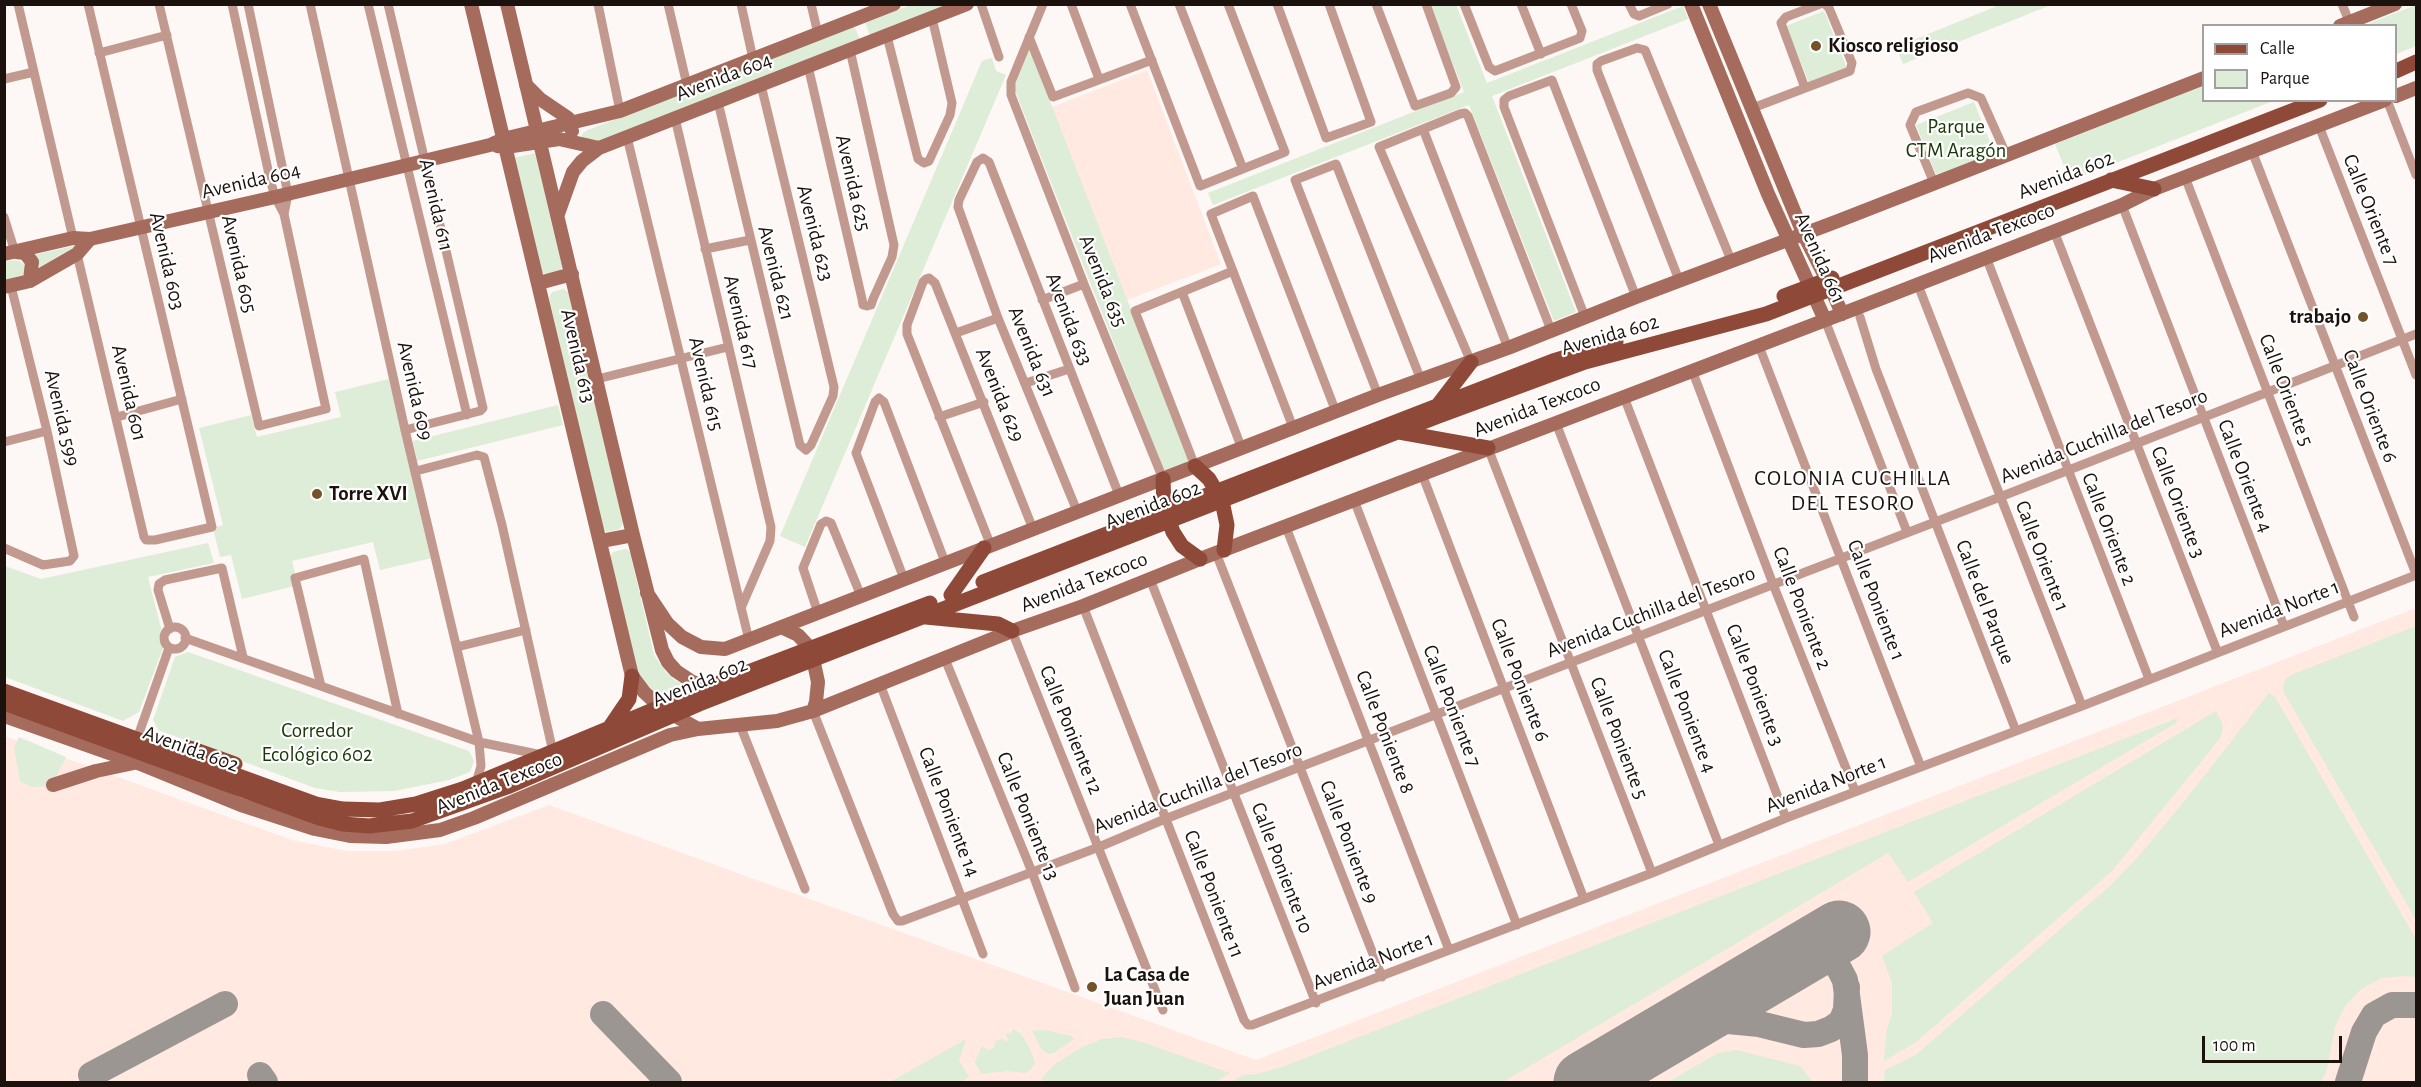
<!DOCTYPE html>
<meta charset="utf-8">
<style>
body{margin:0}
#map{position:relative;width:2421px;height:1087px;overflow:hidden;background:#fdf7f5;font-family:"Alegreya Sans",sans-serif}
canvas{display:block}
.frame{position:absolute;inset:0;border:6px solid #1b120e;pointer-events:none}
.legend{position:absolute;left:2202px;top:24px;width:195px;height:78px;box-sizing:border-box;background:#fff;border:2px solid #a4a09f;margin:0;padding:8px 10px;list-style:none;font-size:18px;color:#1b120e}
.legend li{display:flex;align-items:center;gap:12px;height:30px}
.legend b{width:30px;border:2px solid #a4a09f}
.scale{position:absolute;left:2202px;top:1036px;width:140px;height:27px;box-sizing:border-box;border:3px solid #1b120e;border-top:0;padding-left:8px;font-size:18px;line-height:21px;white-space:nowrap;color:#1b120e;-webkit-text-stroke:4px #fff;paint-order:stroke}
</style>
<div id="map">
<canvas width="2421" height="1087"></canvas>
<div class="frame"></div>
<ul class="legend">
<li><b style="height:8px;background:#8e4938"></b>Calle</li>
<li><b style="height:16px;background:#ddedd7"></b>Parque</li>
</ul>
<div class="scale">100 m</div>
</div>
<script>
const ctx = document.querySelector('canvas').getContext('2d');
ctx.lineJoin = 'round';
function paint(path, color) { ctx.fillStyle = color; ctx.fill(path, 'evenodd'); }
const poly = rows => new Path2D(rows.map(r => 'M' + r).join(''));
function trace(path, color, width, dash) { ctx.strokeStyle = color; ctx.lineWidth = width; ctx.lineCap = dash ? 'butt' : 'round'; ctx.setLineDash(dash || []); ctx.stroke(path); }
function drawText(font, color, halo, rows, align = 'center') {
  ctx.font = font + ' "Alegreya Sans",sans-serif'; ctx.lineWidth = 4.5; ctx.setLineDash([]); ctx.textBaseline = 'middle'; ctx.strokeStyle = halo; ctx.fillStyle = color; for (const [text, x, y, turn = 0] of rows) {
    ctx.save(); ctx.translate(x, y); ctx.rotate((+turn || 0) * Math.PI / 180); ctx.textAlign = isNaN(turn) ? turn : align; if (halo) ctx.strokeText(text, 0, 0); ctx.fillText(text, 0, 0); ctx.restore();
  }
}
paint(poly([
 [1147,70,1221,264,1127,300,1052,107],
 [2416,608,2416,1082,5,1082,4,736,292,840,346,851,396,851,445,844,549,805,1256,1060]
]), '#ffe9e1');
paint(poly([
 [2002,4,2051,5,1903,64,1896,47],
 [911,5,956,5,871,38,865,22],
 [1430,5,1456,5,1487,83,1683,6,1688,19,1492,96,1576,312,1554,321,1469,105,1213,205,1208,193,1464,92],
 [2416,5,2416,46,2396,54,2396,26,2371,25,2370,23],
 [1824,11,1847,68,1809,83,1786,26],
 [854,26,861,41,596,145,580,140,583,133,588,130],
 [1029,47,1190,461,1164,471,1014,88],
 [992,58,996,71,1006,75,805,547,780,536,982,61],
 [2203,85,2204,100,2273,101,2070,181,2055,144],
 [1974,102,1995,154,1937,177,1916,125],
 [535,153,562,267,560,271,546,274,542,272,514,158],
 [78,245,40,267,34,255],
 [14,260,21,262,26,267,24,276,5,285,4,262],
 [564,289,569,293,623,522,620,529,607,532,602,527,549,298,552,292],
 [389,379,432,558,380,570,373,542,292,561,298,585,242,599,231,555,220,557,213,528,223,525,199,428,251,415,257,437,341,417,335,392],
 [558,405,563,425,417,461,413,441],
 [208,543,214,563,148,577,161,628,159,639,163,648,139,712,123,721,5,677,5,566,41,579],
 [626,549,630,552,654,655,666,672,674,680,686,686,656,698,637,676,610,556,613,552],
 [2416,626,2416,920,2284,693,2283,686,2285,680,2291,675],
 [188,652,469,751,474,761,470,772,449,780,394,791,340,792,315,788,158,730,153,720,175,657],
 [2269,693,2275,697,2416,939,2416,977,2404,976,2381,978,2360,990,2345,1006,2335,1027,2327,1070,2321,1082,1884,1082,1885,1070,1917,1054,2111,885,2138,857,2186,799],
 [2216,711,2223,725,2221,737,2112,871,1916,1042,1884,1061,1887,1028,1892,1014,1892,983,1882,956,1933,923,1914,892],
 [2178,718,2176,723,1908,882,1888,853,1503,1082,1231,1082,1243,1075,1257,1074,1282,1067],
 [19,737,66,757,55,779,48,786,31,787,20,781,14,747],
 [1013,1029,1021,1034,1027,1043,1035,1061,1032,1068,1026,1073,1007,1071,981,1074,975,1062,982,1046,988,1050,994,1048,995,1041,1001,1040,1001,1037,1005,1042,1009,1039,1005,1034,1011,1033],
 [1044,1030,1072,1036,1074,1039,1054,1053,1049,1054,1041,1049,1032,1031],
 [1121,1037,1142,1042,1230,1073,1215,1082,1050,1082,1041,1079,1056,1063,1082,1047,1102,1039],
 [966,1039,959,1061,969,1077,960,1082,890,1082],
 [1736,1050,1800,1066,1813,1082,1668,1082,1718,1053]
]), '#ddedd7');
trace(poly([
 [1824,940,1845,980,1855,1055,1855,1082],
 [603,1014,669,1082],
 [1661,1038,1689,1025,1718,1020,1759,1024,1804,1035,1818,1034,1831,1029,1841,1022,1846,1010,1847,987],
 [91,1075,225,1004],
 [260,1075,265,1082],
 [2348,1082,2364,1032,2374,1015,2392,1005,2416,1005]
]), '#9c9692', 26);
trace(poly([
 [1585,1082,1839,932]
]), '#9c9692', 63);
trace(poly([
 [18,4,73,238],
 [159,4,259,426,326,409,284,214,275,197,270,179,232,4],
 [248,4,288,194,284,214],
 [310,4,405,430,479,742,481,766,476,783],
 [368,4,467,415],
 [388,4,483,408,480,411,405,430],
 [598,4,620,111],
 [668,4,687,85],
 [741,4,753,59],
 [811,4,818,34],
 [981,4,999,57],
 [1043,4,1011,82,1011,95,1084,284,1163,479],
 [1071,4,1099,79],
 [1130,4,1200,186,1285,152,1228,4],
 [1179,4,1243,169],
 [1277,4,1326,138,1371,122,1329,4],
 [1376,4,1415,106,1451,93,1456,87,1426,4],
 [1464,4,1489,67,1495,71,1580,38,1582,31,1571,4],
 [1521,4,1541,54],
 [1629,4,1634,14,1639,16,1668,4],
 [2342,4,2351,26],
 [887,36,918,159,924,163,929,161,950,115,952,103,932,18],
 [1029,37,1053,97,1152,60],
 [99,53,167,35],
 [808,66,862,299,863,305,867,306,871,305,873,299,892,257,894,245,850,50],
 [4,79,34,72],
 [1805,88,1781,23,1786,17,1820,4],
 [2387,100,2416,175],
 [718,102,800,445,806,450,811,445,833,396,834,387,761,85],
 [1750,109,1850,71,1852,63,1829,8,1825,4],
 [675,118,771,527,770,541,741,608],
 [2319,126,2416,375],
 [1423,129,1508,348],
 [627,137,749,640],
 [2252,151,2416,574],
 [2185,177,2354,617],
 [1934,183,1910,125,1916,112,1968,93,1981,98,2006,154],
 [2122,205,2284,626],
 [4,217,15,252],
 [2054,231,2217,651],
 [705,249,750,240],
 [77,254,144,537,146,540,155,540,212,527,88,4],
 [1986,257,2149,679],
 [1679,280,1597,70,1597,64,1601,61,1637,48,1645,50,1731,260],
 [1918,285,2082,706],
 [1182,292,1242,449],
 [1042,300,1084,284],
 [1585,317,1504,107,1504,100,1509,96,1552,80,1636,297],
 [1860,317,1876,369,2016,731],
 [1825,320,1907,532],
 [956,333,998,318],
 [1759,346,1921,767],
 [1471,362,1379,147,1460,114,1465,113,1468,116,1551,330],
 [1692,370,1773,584,1855,791],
 [597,379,728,347],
 [1026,383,1069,369],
 [1378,395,1295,180,1336,164,1421,380],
 [1624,397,1786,818],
 [117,417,182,399],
 [939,417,984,402],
 [1556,423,1719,845],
 [1294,430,1211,214,1253,196,1336,412],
 [4,442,47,431],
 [1488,448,1652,873],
 [1195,466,1135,311,1233,271],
 [416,471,477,455,484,457,502,525,553,752],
 [1422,474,1584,899],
 [1354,500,1517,925],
 [1077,511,998,318,958,207,959,200,977,162,983,158,989,162,1119,495],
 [1286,527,1449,950],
 [991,546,907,334,907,325,923,282,926,279,929,278,935,283,1033,529],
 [4,548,43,565,70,561,74,556,47,431,11,286],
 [1216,553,1382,977],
 [904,579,856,453,875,402,879,398,884,402,945,562],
 [1150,579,1316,1003],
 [1083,606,1244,1020,1248,1025,1252,1025,1652,873,1786,818,2082,706,2416,575],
 [818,613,803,568,821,524,826,521,831,523,861,596],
 '164 638a11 11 0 1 1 22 0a11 11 0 1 1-22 0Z',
 [170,629,158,590,159,584,165,580,222,568,243,657],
 [1012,631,1163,1010],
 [185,638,479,742,542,755],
 [457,647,526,630],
 [945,659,1032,872,1075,988],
 [880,684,983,954],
 [321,686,295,578,364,559,398,714],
 [813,711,893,914,898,921,902,921,1099,847,1165,819,2000,497,2416,334],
 [740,725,805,889],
 [137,739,169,648]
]), '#c2998f', 9);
trace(poly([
 [471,4,632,676,644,692,660,707,698,729],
 [507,4,633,535,662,650,668,662,676,671,691,681,706,688],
 [1691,4,1768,194,1825,320],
 [1709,4,1803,233,1831,288,1842,314],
 [2340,26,2395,4],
 [526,85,540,99,568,118,572,131],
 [2396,96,2416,88],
 [497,146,506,147,559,139,599,148,967,4],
 [558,214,573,172,582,161,599,148],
 [16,252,25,253,32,262,30,281],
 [4,254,73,238,90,239,275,197,490,145,503,139,620,111,894,4],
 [539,283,572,274],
 [4,287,30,281,77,254,90,239],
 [601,541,633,535],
 [647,593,667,623,682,637,701,647,725,649,1378,395,1508,348,1636,297,1838,221,2204,78],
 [781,627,798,635,811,649,818,682,816,702,813,711],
 [4,716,143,765,241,805,315,829,350,836,386,837,440,830,474,818,670,735,698,729,777,721,813,711,1012,631,1083,606,1200,559,1857,308,2122,205,2154,189,2385,100],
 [53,785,96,771,134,763]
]), '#a56b5c', 14);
trace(poly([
 [2396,71,2416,62],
 [2111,180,2154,189],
 [1784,296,1832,278],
 [1438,405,1471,362],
 [1399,432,1488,448],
 [1195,466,1209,479,1222,501,1227,525,1224,550],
 [1163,479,1164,507,1173,532,1182,546,1200,559],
 [983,582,1553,361,1616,342],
 [951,595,984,548],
 [926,617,998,624,1012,631],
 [4,691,316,804,343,809,380,810,416,804,463,789,706,688,930,603],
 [4,703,319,818,343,824,369,826,412,821,507,787,699,704,1436,417,1585,362,1766,314,2320,100],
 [610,727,629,699,632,676],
 [190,748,235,764]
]), '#8e4938', 15);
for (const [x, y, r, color] of [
 [1816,46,6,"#74522a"],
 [2363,317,6,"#74522a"],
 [317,494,6,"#74522a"],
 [1092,987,6,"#74522a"]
]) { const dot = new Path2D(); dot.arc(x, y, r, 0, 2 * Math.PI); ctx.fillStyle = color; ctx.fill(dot); trace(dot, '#fff', 2); }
drawText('bold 21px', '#1b120e', '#fff', [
 ["Kiosco religioso",1828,46],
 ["trabajo",2351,317,"right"],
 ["Torre XVI",329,494],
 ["La Casa de",1104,975],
 ["Juan Juan",1104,999]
], 'left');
drawText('21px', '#1b120e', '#fff', [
 ["Avenida 604",724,77,-21],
 ["Avenida 602",2066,175,-21],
 ["Avenida 604",251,181,-13],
 ["Avenida 625",853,183,77],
 ["Avenida 611",436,205,77],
 ["Calle Oriente 7",2371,210,68],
 ["Avenida 623",815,233,76],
 ["Avenida Texcoco",1991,233,-21],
 ["Avenida 661",1820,258,66],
 ["Avenida 603",167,261,77],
 ["Avenida 605",239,264,77],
 ["Avenida 621",776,273,76],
 ["Avenida 635",1103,281,68],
 ["Avenida 633",1069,319,69],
 ["Avenida 617",741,322,77],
 ["Avenida 602",1610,335,-16],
 ["Avenida 631",1032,352,68],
 ["Avenida 613",578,356,77],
 ["Avenida 615",706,384,77],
 ["Calle Oriente 5",2286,390,69],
 ["Avenida 609",415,391,77],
 ["Avenida 601",129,393,77],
 ["Avenida 629",1000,395,68],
 ["Calle Oriente 6",2370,406,69],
 ["Avenida Texcoco",1537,407,-21],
 ["Avenida 599",62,418,77],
 ["Avenida Cuchilla del Tesoro",2104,436,-22],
 ["Calle Oriente 4",2245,476,69],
 ["Calle Oriente 3",2178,502,69],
 ["Avenida 602",1153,505,-21],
 ["Calle Oriente 2",2109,529,69],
 ["Calle Oriente 1",2042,556,69],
 ["Avenida Texcoco",1084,582,-21],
 ["Calle Poniente 1",1876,600,69],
 ["Calle del Parque",1985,602,69],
 ["Calle Poniente 2",1802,608,69],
 ["Avenida Norte 1",2279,609,-21],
 ["Avenida Cuchilla del Tesoro",1651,612,-21],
 ["Calle Poniente 6",1520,680,69],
 ["Avenida 602",700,682,-22],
 ["Calle Poniente 3",1755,685,69],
 ["Calle Poniente 7",1452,706,69],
 ["Calle Poniente 4",1687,711,69],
 ["Calle Poniente 12",1071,730,68],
 ["Calle Poniente 8",1385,732,69],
 ["Calle Poniente 5",1619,738,69],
 ["Avenida 602",191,749,20],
 ["Avenida Texcoco",499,783,-22],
 ["Avenida Norte 1",1826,784,-21],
 ["Avenida Cuchilla del Tesoro",1198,788,-21],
 ["Calle Poniente 14",949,812,69],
 ["Calle Poniente 13",1028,816,68],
 ["Calle Poniente 9",1349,842,69],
 ["Calle Poniente 10",1282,868,69],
 ["Calle Poniente 11",1214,894,69],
 ["Avenida Norte 1",1373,961,-21]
]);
drawText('21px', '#183907', '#fff', [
 ["Parque",1956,127],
 ["CTM Aragón",1956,151],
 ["Corredor",317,731],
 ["Ecológico 602",317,755]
]);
ctx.letterSpacing = '1.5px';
drawText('22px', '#1b120e', '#fff', [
 ["COLONIA CUCHILLA",1853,478],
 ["DEL TESORO",1853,503]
]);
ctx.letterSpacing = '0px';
</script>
